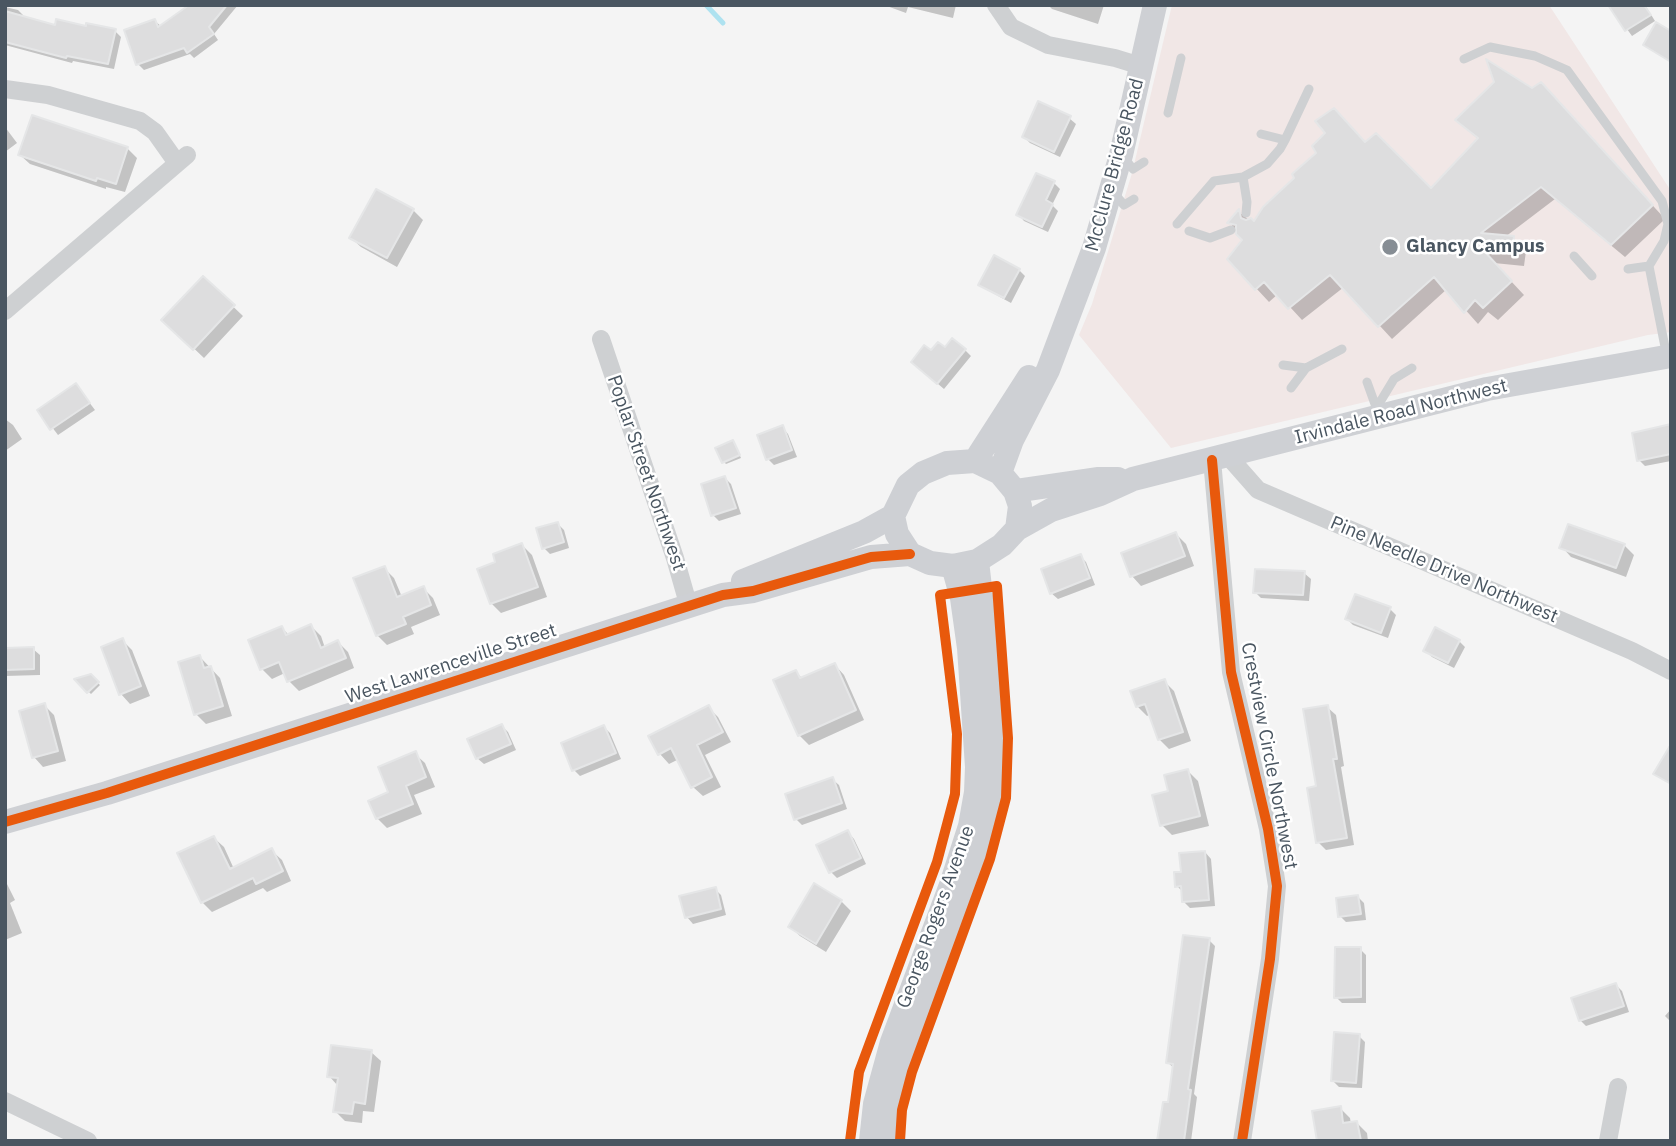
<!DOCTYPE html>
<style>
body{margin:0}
#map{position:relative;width:1676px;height:1146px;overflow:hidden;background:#f4f4f4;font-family:"IBM Plex Sans",sans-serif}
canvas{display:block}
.frame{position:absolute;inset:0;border:7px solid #4a5661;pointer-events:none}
</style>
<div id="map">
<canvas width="1676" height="1146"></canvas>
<div class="frame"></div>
</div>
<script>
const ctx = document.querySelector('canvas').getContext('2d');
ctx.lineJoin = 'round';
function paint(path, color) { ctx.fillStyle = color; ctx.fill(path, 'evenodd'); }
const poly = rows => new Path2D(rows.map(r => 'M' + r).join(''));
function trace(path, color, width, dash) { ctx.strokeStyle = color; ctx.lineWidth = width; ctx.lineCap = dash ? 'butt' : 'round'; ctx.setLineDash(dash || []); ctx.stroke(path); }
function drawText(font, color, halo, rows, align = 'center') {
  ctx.font = font + ' "IBM Plex Sans",sans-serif'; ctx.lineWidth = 5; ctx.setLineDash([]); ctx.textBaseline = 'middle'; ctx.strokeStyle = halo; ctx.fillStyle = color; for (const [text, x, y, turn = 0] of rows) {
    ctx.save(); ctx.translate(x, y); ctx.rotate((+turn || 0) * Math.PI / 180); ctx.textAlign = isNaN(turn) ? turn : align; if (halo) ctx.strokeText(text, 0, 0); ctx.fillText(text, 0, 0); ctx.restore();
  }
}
paint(poly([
 [1172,5,1549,5,1671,191,1671,332,1648,335,1171,448,1079,335,1092,304,1132,173]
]), '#f1e7e6');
paint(poly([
 [192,5,238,5,214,34,218,40,194,58,190,54,144,70,138,64,155,21,162,27],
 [884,5,956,5,953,18,908,7,906,13],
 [1048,5,1104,5,1098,24,1052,9],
 [1613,5,1645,5,1655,21,1632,36,1611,7],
 [5,7,18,10,24,16,56,27,115,31,121,37,114,69,73,61,72,63,5,45],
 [1532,90,1554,97,1665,219,1625,257,1555,199,1505,237,1513,238,1526,251,1524,266,1494,263,1524,295,1498,320,1488,312,1478,324,1447,289,1392,339,1344,287,1302,320,1278,294,1269,302,1229,259,1245,240,1230,223,1239,212,1254,224,1365,144,1432,190,1479,140,1457,120],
 [1069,118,1076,124,1060,157,1030,143,1024,137],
 [5,127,17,143,5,152],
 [127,148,137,158,125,192,106,187,106,189,30,164,20,155],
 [1054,183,1060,189,1052,205,1058,211,1048,232,1024,221,1018,214],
 [413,210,423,220,397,267,361,247,351,238],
 [1019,270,1025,276,1011,303,987,290,980,284],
 [203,278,243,316,204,358,164,320],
 [945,350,965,350,971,356,944,389,919,368,932,353],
 [76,385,95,410,58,435,39,410],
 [5,419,13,425,22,439,5,451],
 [1671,426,1671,461,1645,466,1639,460],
 [782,427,788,434,797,457,774,465,768,459],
 [735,445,741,458,726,464,724,462],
 [725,478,731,484,741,514,719,521,713,515],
 [558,524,564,530,569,548,550,554,544,548],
 [1176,534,1186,544,1194,566,1141,586,1132,576],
 [522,545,532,555,547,597,501,613,491,603,498,563],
 [1624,545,1634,555,1626,577,1571,557,1562,547],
 [1080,556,1086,562,1095,585,1058,599,1051,593],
 [384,568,394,578,402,597,423,588,433,598,440,615,411,627,414,634,387,645,377,635],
 [1304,573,1311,579,1309,601,1261,598,1255,592],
 [1390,609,1396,615,1388,638,1353,625,1347,619],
 [311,626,321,636,325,648,338,642,348,652,354,668,299,691,289,681,285,673,272,679,262,669,282,628,289,635],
 [122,640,132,650,150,696,130,704,121,694],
 [1459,641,1465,647,1454,668,1432,657,1426,651],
 [33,649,40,655,40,675,5,676,5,650],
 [200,657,220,678,232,716,206,724,196,714],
 [835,665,844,675,864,720,809,745,799,735,796,672,803,679],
 [91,676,100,685,91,694,77,680],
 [1164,681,1174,691,1191,741,1169,749,1159,739,1151,714,1147,716,1137,706],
 [44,705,54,715,66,761,43,767,34,757],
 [708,707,718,717,731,742,705,755,721,787,703,796,693,787,679,759,669,764,660,754],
 [1327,707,1336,715,1344,766,1341,767,1354,845,1326,850,1318,842,1318,788],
 [502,726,508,732,516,750,484,764,477,758],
 [604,727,610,733,621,759,580,776,574,770],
 [415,754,425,763,435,787,414,795,422,814,387,828,377,818],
 [1188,771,1198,781,1209,826,1172,835,1162,825,1171,792],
 [832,779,839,785,847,809,802,825,796,819],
 [848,832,854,839,866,864,837,878,831,872],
 [214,838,224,847,234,869,272,851,282,860,291,881,267,892,263,888,212,912,202,902],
 [1205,852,1211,859,1215,906,1190,908,1184,902,1183,892,1177,886,1183,873],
 [5,880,15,900,10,903,22,933,5,940],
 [715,889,721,895,726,915,693,924,687,917],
 [1358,897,1364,903,1366,920,1346,922,1340,916],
 [841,901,851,911,826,952,800,936,790,927],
 [1209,940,1215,946,1194,1094,1197,1097,1191,1141,1159,1141,1169,1104,1174,1068,1167,1062],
 [1360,949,1366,955,1366,1003,1342,1003,1336,997],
 [1616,985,1622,991,1629,1012,1586,1026,1580,1020],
 [1671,1009,1671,1022,1665,1016],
 [1359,1036,1365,1042,1362,1088,1339,1087,1332,1080],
 [371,1052,381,1061,374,1112,363,1111,362,1123,345,1121,335,1111,338,1086,329,1076],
 [1340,1108,1350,1118,1351,1124,1357,1123,1367,1133,1368,1141,1319,1141]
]), '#0003');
trace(poly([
 [706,5,723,23]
]), '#aee2f0', 5);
const building = poly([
 [189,5,227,5,209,27,214,34,187,53,184,48,136,65,124,30,155,19,158,27,189,5],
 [1608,5,1644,5,1651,15,1625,31,1608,5],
 [5,11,55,25,56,19,86,26,86,23,116,29,108,64,67,56,66,58,5,42,5,11],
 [1656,22,1671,31,1671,62,1643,45,1656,22],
 [1486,59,1532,88,1541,82,1653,205,1611,245,1541,187,1481,233,1514,236,1512,254,1484,251,1512,281,1483,308,1475,300,1464,313,1434,277,1378,327,1330,275,1288,309,1264,282,1255,290,1227,259,1242,240,1236,234,1236,225,1227,223,1239,209,1241,218,1246,220,1251,218,1254,221,1263,207,1294,178,1292,174,1316,153,1312,146,1325,133,1315,121,1334,108,1365,142,1376,133,1431,188,1478,138,1455,120,1494,82,1486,59],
 [1038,101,1071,116,1054,152,1022,137,1038,101],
 [32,115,128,147,116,184,97,178,96,181,18,155,32,115],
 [1036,173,1055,181,1046,200,1053,204,1042,227,1016,215,1036,173],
 [376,189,414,209,387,258,349,238,376,189],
 [994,255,1020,269,1004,298,978,285,994,255],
 [203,276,235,305,193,350,161,320,203,276],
 [952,338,966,349,937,384,911,362,924,345,931,350,938,342,945,347,952,338],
 [76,383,90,403,50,430,37,410,76,383],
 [1671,424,1671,454,1637,461,1632,433,1671,424],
 [783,425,792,450,766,460,757,435,783,425],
 [733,440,740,455,722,463,715,448,733,440],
 [725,476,736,508,711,516,701,484,725,476],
 [558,522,564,542,542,549,536,528,558,522],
 [1568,524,1625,544,1616,568,1559,548,1568,524],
 [1176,532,1185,556,1130,577,1121,553,1176,532],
 [522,543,538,587,490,604,477,569,495,562,493,554,522,543],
 [1081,554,1090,578,1050,594,1041,569,1081,554],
 [385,566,397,597,424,586,431,605,403,617,406,624,376,636,353,578,385,566],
 [1255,569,1305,571,1303,595,1253,593,1255,569],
 [1355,594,1391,607,1381,633,1345,619,1355,594],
 [311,624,321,648,338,640,346,658,287,682,279,662,260,670,248,640,282,626,286,635,311,624],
 [1435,627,1460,640,1448,663,1423,651,1435,627],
 [123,638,141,686,119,695,101,647,123,638],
 [34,647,34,669,5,670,5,648,34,647],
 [200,655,204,668,211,666,223,706,194,715,178,662,200,655],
 [835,663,856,710,798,736,773,680,796,670,800,678,835,663],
 [91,674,99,682,87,693,74,679,91,674],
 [1165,679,1183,732,1158,740,1145,704,1136,707,1130,691,1165,679],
 [45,703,58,751,32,758,19,711,45,703],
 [709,705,723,732,697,745,712,777,691,788,671,748,658,755,648,736,709,705],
 [1328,705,1337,759,1333,759,1347,838,1316,843,1307,788,1316,786,1303,709,1328,705],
 [502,724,511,744,476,759,467,739,502,724],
 [604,725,616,753,572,771,561,743,604,725],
 [1671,744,1671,784,1653,774,1671,744],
 [416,751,426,777,406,786,413,804,376,819,368,801,388,792,378,767,416,751],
 [1188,769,1200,816,1160,826,1152,795,1168,791,1164,775,1188,769],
 [833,777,842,803,794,820,785,794,833,777],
 [848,830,861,858,829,873,816,845,848,830],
 [214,836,230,869,272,848,283,871,256,884,253,878,201,903,177,853,214,836],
 [1205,851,1209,900,1182,902,1181,886,1175,887,1174,872,1181,872,1179,853,1205,851],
 [814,883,842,900,816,944,788,927,814,883],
 [716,887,721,909,685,918,679,896,716,887],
 [1358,895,1361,914,1338,917,1336,898,1358,895],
 [1183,935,1210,938,1188,1089,1191,1090,1184,1141,1157,1141,1163,1102,1168,1102,1173,1064,1166,1063,1183,935],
 [1335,947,1361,947,1361,997,1334,998,1335,947],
 [1616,983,1624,1006,1579,1021,1571,998,1616,983],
 [1334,1032,1360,1034,1356,1083,1331,1081,1334,1032],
 [331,1045,372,1050,365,1104,354,1102,352,1114,333,1112,338,1078,327,1077,331,1045],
 [1341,1106,1343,1123,1357,1121,1361,1141,1317,1141,1312,1111,1341,1106]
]);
paint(building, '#ddddde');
trace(building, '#e5e6e7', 2);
trace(poly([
 [1464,59,1490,47,1535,56,1567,70,1662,201,1668,224,1664,241,1649,266,1665,347,1670,352],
 [1168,113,1181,58],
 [1261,134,1285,140,1309,89],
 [1125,159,1133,169,1144,162],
 [1113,192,1124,205,1134,199],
 [1246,213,1247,202,1243,177,1267,164,1280,149,1285,140],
 [1177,224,1214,181,1243,177],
 [1189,231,1210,238,1231,230],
 [1574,256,1592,276],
 [1628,269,1649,266],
 [1283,365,1306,368],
 [1367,382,1376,407],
 [1291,388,1306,368,1342,349],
 [1374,412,1394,379,1412,368]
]), '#ced0d2', 9);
trace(poly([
 [996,5,1011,27,1048,45,1115,58,1141,66],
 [5,89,48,95,140,121,155,132,177,163],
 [5,311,187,155],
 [601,339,675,558,689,607],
 [1228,456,1258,490,1632,651,1671,671],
 [1212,460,1231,672,1268,829,1277,886,1270,959,1242,1141],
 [5,1101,88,1141],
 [1608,1141,1618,1087]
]), '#ced0d2', 18);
trace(poly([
 [975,461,1000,473,1015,491,1020,506,1017,529,1002,545,977,561,953,566,930,563,910,554,897,534,893,516,908,485,923,473,947,463,975,461],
 [975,461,1029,377],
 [1000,473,1012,440,1048,370,1094,248,1121,155,1155,5],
 [1015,491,1097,479,1118,479],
 [1017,529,1051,510,1100,494,1133,479,1487,389,1671,356],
 [743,581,864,532,893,516],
 [5,822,107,793,723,595,753,591,871,557,910,554],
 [871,1141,875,1104,892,1042,951,885,970,826,976,792,977,767,969,648,962,598,953,566],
 [892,1141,895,1102,909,1054,985,839,995,786,997,754,994,710,977,561]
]), '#ced0d4', 24);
trace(poly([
 [1212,460,1231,672,1268,829,1277,886,1270,959,1242,1141],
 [5,822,107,793,723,595,753,591,871,557,910,554],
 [850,1141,859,1072,937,862,955,794,957,734,940,595,997,586,1008,738,1006,798,990,859,912,1072,902,1110,900,1141]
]), '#e8590c', 10);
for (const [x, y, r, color] of [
 [1390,247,9,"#868d94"]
]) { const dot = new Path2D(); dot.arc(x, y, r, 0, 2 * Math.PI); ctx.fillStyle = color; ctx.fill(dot); trace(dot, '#fff', 2.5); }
drawText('19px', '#4a5661', '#fff', [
 ["McClure Bridge Road",1115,165,-75],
 ["Irvindale Road Northwest",1401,412,-14],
 ["Poplar Street Northwest",646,473,71],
 ["Pine Needle Drive Northwest",1444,570,23],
 ["West Lawrenceville Street",451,664,-18],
 ["Crestview Circle Northwest",1269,756,79],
 ["George Rogers Avenue",936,917,-70]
]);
drawText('bold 19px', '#4a5661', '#fff', [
 ["Glancy Campus",1406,247]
], 'left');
</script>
